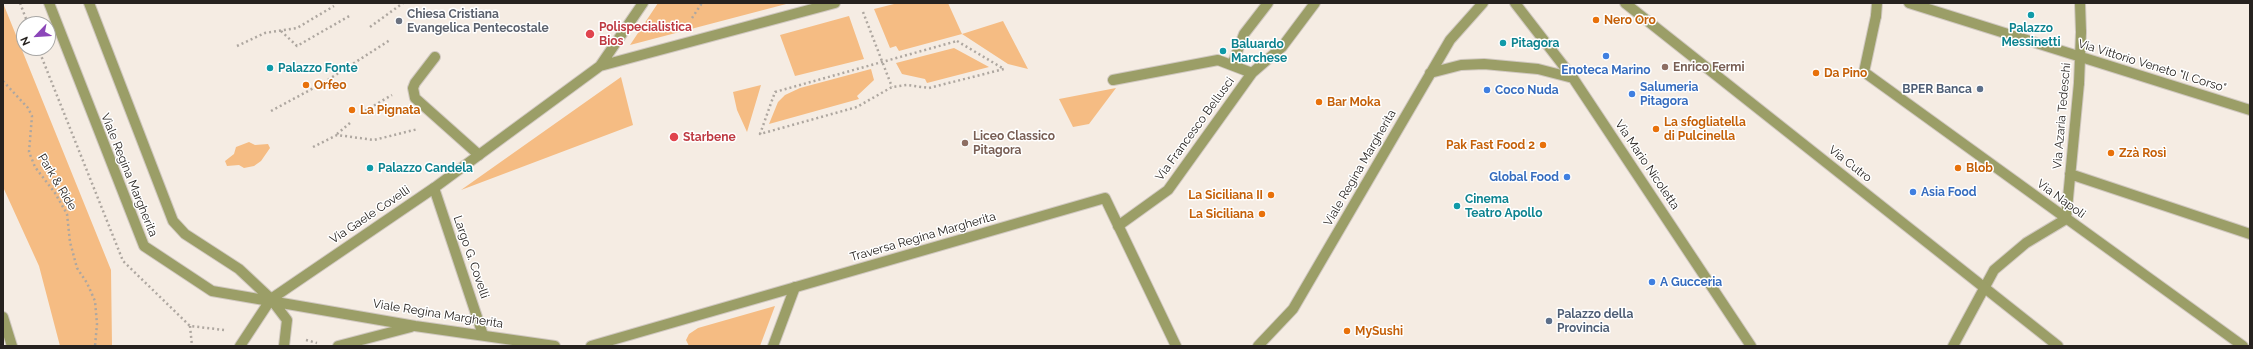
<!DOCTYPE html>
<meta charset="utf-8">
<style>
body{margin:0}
#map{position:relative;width:2253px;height:349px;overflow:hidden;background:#f5ece3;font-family:Raleway,sans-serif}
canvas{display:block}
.frame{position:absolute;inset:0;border:4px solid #26221f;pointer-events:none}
.north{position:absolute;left:16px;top:16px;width:40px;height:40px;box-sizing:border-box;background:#fff;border:1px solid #a8a7a5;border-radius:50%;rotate:245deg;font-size:11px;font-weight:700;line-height:16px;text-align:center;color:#26221f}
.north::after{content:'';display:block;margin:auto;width:14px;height:18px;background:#8c46b9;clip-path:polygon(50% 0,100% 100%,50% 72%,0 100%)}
</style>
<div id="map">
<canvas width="2253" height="349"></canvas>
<div class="frame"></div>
<div class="north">N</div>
</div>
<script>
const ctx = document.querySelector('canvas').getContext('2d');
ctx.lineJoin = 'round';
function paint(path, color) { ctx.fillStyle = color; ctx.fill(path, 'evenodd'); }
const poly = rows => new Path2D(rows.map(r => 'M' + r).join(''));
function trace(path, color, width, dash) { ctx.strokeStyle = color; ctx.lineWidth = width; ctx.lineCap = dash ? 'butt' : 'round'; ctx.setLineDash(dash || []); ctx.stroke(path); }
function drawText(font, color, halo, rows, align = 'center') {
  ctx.font = font + ' Raleway,sans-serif'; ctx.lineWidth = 3; ctx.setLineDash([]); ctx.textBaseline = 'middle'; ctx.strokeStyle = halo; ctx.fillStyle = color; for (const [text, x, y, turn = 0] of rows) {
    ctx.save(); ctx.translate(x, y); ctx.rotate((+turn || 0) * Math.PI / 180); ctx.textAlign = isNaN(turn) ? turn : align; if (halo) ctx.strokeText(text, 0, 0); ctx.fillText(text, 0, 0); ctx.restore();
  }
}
paint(poly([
 [3,3,111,270,112,346,60,346,39,266,3,187],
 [658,3,790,3,630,45],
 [898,3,948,3,962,34,1003,21,1028,69,1008,64,962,34,899,51,896,46,890,48,874,9],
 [849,16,864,59,795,76,780,35],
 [954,48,989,67,927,83,925,79,902,74,896,63],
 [871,69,874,80,857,96,859,99,769,124,778,102,785,95,800,88],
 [621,77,633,125,461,190],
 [761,85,747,132,737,110,733,92],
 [1116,88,1089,124,1073,127,1059,99],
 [249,142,255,145,268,144,270,148,261,161,254,166,244,168,239,165,227,166,225,161,234,154,236,147],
 [775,306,760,346,689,346,686,340,689,334,698,328]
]), '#f5bc83');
const service = poly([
 [2080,3,2081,32],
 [435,57,415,83,413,88,415,98,479,155],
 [1232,65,1244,34,1268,3],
 [1113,80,1218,60,1252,73],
 [434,188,483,335],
 [1118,226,1168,190,1252,73,1282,47,1315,3],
 [773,346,795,287],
 [1953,346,1994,270,2026,243,2066,219]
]);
const pedestrian = poly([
 [1909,3,2250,110],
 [1876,16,1877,3],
 [2079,83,2081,32]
]);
const minor = poly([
 [49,3,144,246,212,291,415,326,555,346],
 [89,3,173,221,185,234,239,269,271,299,287,320,284,346],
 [1515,3,1573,78,1751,346],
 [1625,3,2058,346],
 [1876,16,1864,72,2243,346],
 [600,66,643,3],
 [1430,73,1461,65,1484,64,1538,69,1573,78],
 [2070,174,2250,234],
 [2066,219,2079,83],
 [3,317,12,346],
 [240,346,271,299,434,188,600,66,835,3],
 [338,346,411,327],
 [591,346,1105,198,1176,346],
 [1258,346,1293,309,1450,40,1483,3]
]);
trace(service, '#d0c8c0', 12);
trace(pedestrian, '#d0c8c0', 12);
trace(minor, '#d0c8c0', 12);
trace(poly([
 [20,3,28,24],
 [863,12,892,87],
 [692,18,702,3],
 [370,27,403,3],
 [281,31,297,46,351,15],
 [957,41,1004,69,929,88,907,85,892,87,857,107,760,134,775,92,957,41],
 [237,46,265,33,297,28,334,6],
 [38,48,123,261,190,326,224,330],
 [3,81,28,108,32,116,29,152,35,167,55,193,67,214,70,242,77,268,87,283,95,301,97,324,95,346],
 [271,111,323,83,390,40],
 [361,113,392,95],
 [337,134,350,123],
 [313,147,337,135,374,140,418,129],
 [190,326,192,346],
 [306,340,317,343]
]), '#aea7a0', 2.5, [2, 3]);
trace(service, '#9b9e67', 10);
trace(pedestrian, '#9b9e67', 10);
trace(minor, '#9b9e67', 10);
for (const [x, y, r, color] of [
 [2031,15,4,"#0f9aa8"],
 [1596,20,4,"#e8710a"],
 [399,21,4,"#6b7280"],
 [590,34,5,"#e0444e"],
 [1503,43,4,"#0f9aa8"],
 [1223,51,4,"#0f9aa8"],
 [1606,56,4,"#3f7fe0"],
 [1665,67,4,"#8d6e63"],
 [270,68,4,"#0f9aa8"],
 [1816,73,4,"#e8710a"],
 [306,85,4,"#e8710a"],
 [1980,89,4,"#5c6f8a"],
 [1487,90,4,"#3f7fe0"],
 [1632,94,4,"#3f7fe0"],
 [1319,102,4,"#e8710a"],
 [352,110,4,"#e8710a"],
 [1656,129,4,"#e8710a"],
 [674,137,5,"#e0444e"],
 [965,143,4,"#8d6e63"],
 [1543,145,4,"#e8710a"],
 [2111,153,4,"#e8710a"],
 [370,168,4,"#0f9aa8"],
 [1958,168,4,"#e8710a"],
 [1567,177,4,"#3f7fe0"],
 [1913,192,4,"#3f7fe0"],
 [1271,195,4,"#e8710a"],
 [1457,206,4,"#0f9aa8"],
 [1262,214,4,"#e8710a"],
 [1652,282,4,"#3f7fe0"],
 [1549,321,4,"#5c6f8a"],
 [1347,331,4,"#e8710a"]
]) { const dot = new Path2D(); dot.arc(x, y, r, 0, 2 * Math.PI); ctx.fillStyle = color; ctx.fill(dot); trace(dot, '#fff', 1.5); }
drawText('bold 12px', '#5b616d', '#fff', [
 ["Chiesa Cristiana",407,14],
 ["Evangelica Pentecostale",407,28]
], 'left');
drawText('bold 12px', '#c56008', '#fff', [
 ["Nero Oro",1604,20],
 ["Da Pino",1824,73],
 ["Orfeo",314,85],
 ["Bar Moka",1327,102],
 ["La Pignata",360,110],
 ["La sfogliatella",1664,122],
 ["di Pulcinella",1664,136],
 ["Pak Fast Food 2",1535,145,"right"],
 ["Zzà Rosì",2119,153],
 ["Blob",1966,168],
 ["La Siciliana II",1263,195,"right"],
 ["La Siciliana",1254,214,"right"],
 ["MySushi",1355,331]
], 'left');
drawText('bold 12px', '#be3a42', '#fff', [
 ["Polispecialistica",599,27],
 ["Bios",599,41],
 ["Starbene",683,137]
], 'left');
drawText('bold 12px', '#0d838f', '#fff', [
 ["Palazzo",2031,28,"center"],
 ["Messinetti",2031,42,"center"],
 ["Pitagora",1511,43],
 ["Baluardo",1231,44],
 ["Marchese",1231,58],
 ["Palazzo Fonte",278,68],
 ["Palazzo Candela",378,168],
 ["Cinema",1465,199],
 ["Teatro Apollo",1465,213]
], 'left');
drawText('12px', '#26221f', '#fff', [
 ["Via Vittorio Veneto \"Il Corso\"",2152,66,17],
 ["Via Azaria Tedeschi",2062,116,-85],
 ["Via Francesco Bellusci",1195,129,-54],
 ["Via Cutro",1850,164,38],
 ["Via Mario Nicoletta",1647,165,56],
 ["Viale Regina Margherita",1360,168,-60],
 ["Viale Regina Margherita",129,175,68],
 ["Park & Ride",57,182,59],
 ["Via Napoli",2061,199,36],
 ["Via Gaele Covelli",370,215,-34],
 ["Traversa Regina Margherita",923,237,-16],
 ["Largo G. Covelli",471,257,71],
 ["Viale Regina Margherita",438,314,9]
]);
drawText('bold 12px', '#785e54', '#fff', [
 ["Enrico Fermi",1673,67],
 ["Liceo Classico",973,136],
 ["Pitagora",973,150]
], 'left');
drawText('bold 12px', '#366cbe', '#fff', [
 ["Enoteca Marino",1606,70,"center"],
 ["Salumeria",1640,87],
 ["Pitagora",1640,101],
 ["Coco Nuda",1495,90],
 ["Global Food",1559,177,"right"],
 ["Asia Food",1921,192],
 ["A Gucceria",1660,282]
], 'left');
drawText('bold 12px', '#4e5e75', '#fff', [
 ["BPER Banca",1972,89],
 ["Palazzo della",1557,314,"left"],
 ["Provincia",1557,328,"left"]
], 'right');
</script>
